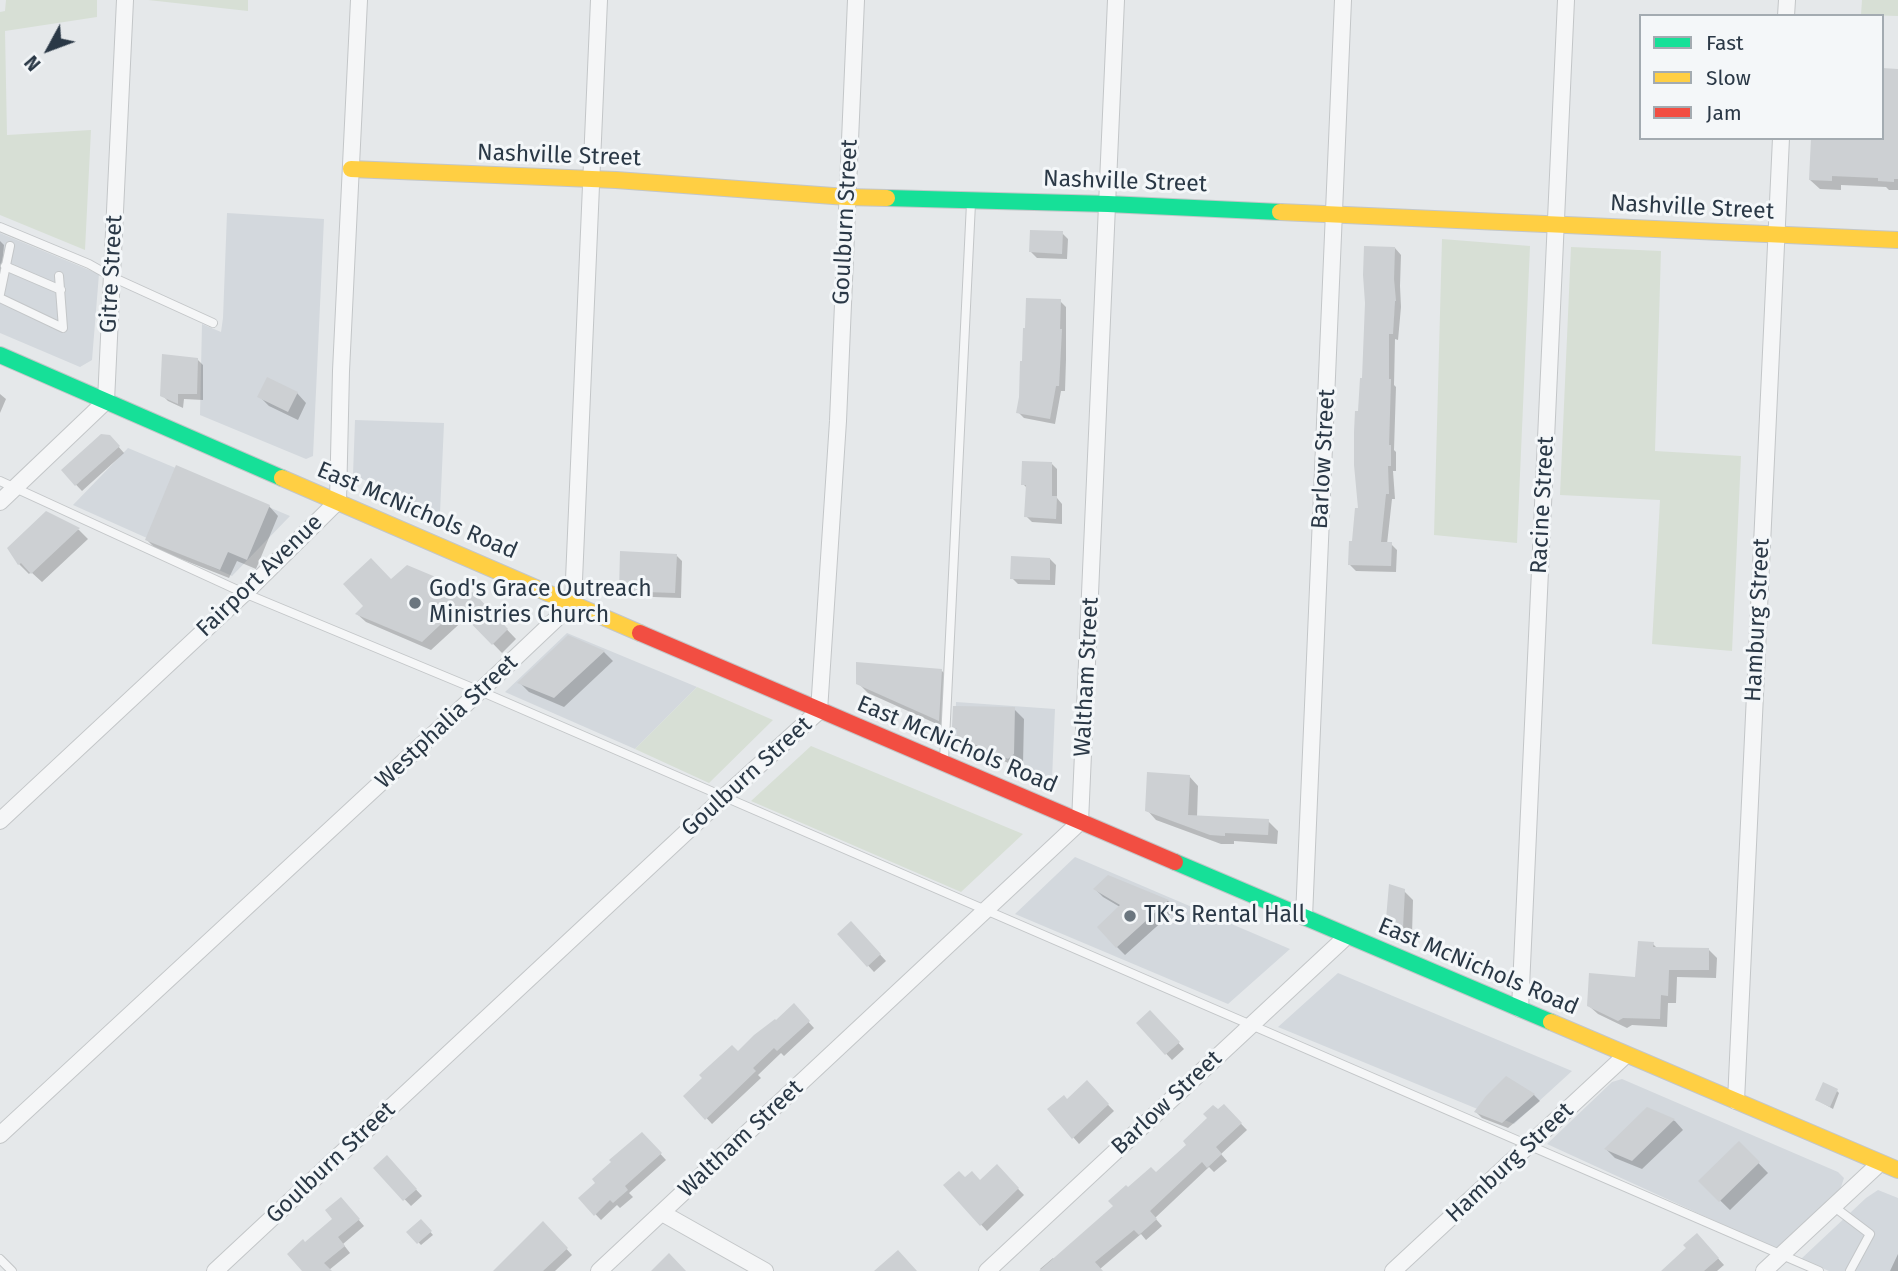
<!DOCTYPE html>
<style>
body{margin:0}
#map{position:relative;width:1898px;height:1271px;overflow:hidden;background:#e5e8ea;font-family:"Fira Sans",sans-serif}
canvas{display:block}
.legend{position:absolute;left:1639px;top:14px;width:245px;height:126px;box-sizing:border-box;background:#f4f7f9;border:2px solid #a3abb1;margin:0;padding:9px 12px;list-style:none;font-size:21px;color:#2a3846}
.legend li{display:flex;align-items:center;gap:14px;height:35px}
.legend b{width:35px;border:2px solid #a3abb1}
.north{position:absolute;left:14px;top:14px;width:70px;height:70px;-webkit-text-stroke:5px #f4f7f9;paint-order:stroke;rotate:229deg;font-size:19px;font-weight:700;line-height:28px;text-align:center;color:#2a3846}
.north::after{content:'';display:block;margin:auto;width:24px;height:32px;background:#2a3846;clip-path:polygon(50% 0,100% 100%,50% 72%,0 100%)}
</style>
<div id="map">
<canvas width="1898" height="1271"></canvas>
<ul class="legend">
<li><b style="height:9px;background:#16e098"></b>Fast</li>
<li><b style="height:9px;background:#ffcf43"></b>Slow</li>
<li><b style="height:9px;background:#f24e42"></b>Jam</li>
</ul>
<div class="north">N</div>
</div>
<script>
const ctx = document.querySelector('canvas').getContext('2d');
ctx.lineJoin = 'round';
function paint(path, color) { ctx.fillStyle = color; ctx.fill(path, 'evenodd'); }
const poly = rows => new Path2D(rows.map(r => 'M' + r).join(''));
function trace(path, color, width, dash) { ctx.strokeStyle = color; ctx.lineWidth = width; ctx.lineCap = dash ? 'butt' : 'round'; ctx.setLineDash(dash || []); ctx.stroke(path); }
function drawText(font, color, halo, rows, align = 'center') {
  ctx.font = font + ' "Fira Sans",sans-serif'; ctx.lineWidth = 6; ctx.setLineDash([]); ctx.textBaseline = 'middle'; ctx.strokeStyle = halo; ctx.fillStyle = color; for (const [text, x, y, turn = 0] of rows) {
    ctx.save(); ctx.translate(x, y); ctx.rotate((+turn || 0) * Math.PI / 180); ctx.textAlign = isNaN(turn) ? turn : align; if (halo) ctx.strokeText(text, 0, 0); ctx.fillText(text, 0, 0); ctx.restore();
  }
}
paint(poly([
 [227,213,324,219,313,456,306,459,200,415,202,324,221,332,223,318],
 [0,233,99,274,92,360,80,367,0,333],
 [355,420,444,423,440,513,353,475],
 [128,448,290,516,232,576,73,505],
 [567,633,697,687,635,749,505,692],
 [956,702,1055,709,1052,779,955,736],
 [1075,857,1290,949,1228,1004,1015,914],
 [1338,973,1572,1071,1514,1124,1278,1027],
 [1622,1079,1838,1172,1844,1178,1840,1190,1776,1249,1547,1144,1612,1082],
 [1878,1190,1898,1198,1898,1271,1829,1271,1801,1259,1866,1198]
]), '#d3d8dd');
paint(poly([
 [6,0,97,0,97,17,5,31,7,135,91,130,85,250,0,215,0,12,5,11],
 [148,0,248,0,248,11],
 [1862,0,1898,0,1898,16,1861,15],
 [1442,239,1530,246,1517,543,1434,535],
 [1571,247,1661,251,1655,451,1741,456,1732,651,1652,644,1660,500,1560,495],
 [697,687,773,720,709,783,635,749],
 [811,746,1023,834,961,892,751,801]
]), '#d7dfd5');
paint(poly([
 [1898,71,1898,190,1889,190,1886,187,1841,185,1841,190,1820,189,1810,180,1882,138],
 [1062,233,1068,239,1067,259,1037,258,1031,252],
 [0,241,4,245,0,293],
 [1395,248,1401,255,1400,286,1401,307,1398,340,1395,339,1394,385,1396,387,1394,450,1396,452,1396,471,1393,471,1395,499,1392,499,1387,544,1391,544,1397,550,1396,572,1356,571,1350,565,1360,510,1360,413,1364,380],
 [1060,301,1066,307,1066,360,1065,391,1061,391,1055,424,1024,418,1018,412,1024,363],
 [197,359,203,365,203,400,184,399,183,408,168,401,162,395],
 [297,393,306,403,298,420,269,406,259,396],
 [0,394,6,399,0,413],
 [109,436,124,453,82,491,63,471],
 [1051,463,1057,469,1057,498,1062,504,1062,524,1032,522,1026,516,1027,488,1023,484],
 [269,506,278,516,256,569,237,561,229,578,156,549,147,540],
 [46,513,79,530,88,539,42,582,31,572,29,574,19,564,9,548],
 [676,555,682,561,681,598,627,596,621,590],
 [1050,559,1056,565,1055,585,1018,584,1012,578],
 [392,582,473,594,516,639,502,653,467,617,431,650,366,622,357,614],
 [568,637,604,652,613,661,564,707,529,692,520,683],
 [941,670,951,680,948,729,868,693,858,683],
 [1014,709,1024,719,1023,764,1018,767,968,746,959,736,959,731,954,727],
 [1189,776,1198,786,1197,817,1268,821,1278,831,1277,844,1234,841,1234,844,1221,844,1156,820,1147,810],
 [1109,877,1168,901,1176,909,1125,955,1117,947,1120,907,1103,897,1095,889],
 [1404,891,1413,900,1412,935,1398,928,1388,919],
 [851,923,886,961,874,972,839,934],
 [1653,944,1658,949,1709,950,1717,958,1716,978,1677,977,1676,1003,1668,1003,1667,1027,1632,1025,1627,1028,1598,1014,1589,1006,1637,979],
 [794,1006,814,1028,784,1056,781,1053,758,1075,761,1078,712,1124,686,1096],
 [1150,1012,1184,1049,1172,1060,1138,1023],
 [1506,1078,1534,1095,1540,1101,1508,1128,1482,1118,1476,1112],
 [1087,1083,1114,1111,1079,1144,1050,1110,1067,1101],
 [1837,1091,1839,1093,1833,1109,1817,1100],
 [1224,1106,1247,1130,1221,1154,1227,1161,1214,1172,1209,1167,1155,1218,1162,1226,1146,1240,1141,1234,1100,1269,1102,1271,1042,1271,1040,1269,1053,1258,1055,1260,1116,1207,1129,1190,1156,1174,1188,1145],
 [1648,1110,1675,1121,1683,1130,1642,1169,1615,1158,1606,1149],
 [642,1134,666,1160,629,1193,633,1197,620,1208,617,1205,601,1220,580,1198,597,1183],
 [1739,1143,1768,1173,1730,1210,1700,1181],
 [387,1158,422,1196,411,1206,375,1168],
 [997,1167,1024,1195,987,1231,945,1185,965,1179,980,1182],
 [346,1205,364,1226,343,1244,350,1253,329,1270,330,1271,305,1271,305,1244,335,1219],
 [421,1221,433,1235,421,1245,409,1232],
 [543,1223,572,1255,555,1271,496,1271],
 [1697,1235,1724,1265,1717,1271,1665,1271,1688,1248],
 [1898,1254,1898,1271,1890,1271]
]), '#0003');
paint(poly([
 [1882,68,1898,69,1898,179,1894,179,1894,182,1878,181,1878,178,1832,176,1832,181,1809,180,1811,138,1882,138],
 [1030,230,1063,231,1062,254,1029,252],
 [1364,246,1395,247,1394,279,1396,301,1395,301,1393,334,1389,334,1389,379,1391,379,1389,445,1391,445,1391,466,1388,466,1389,494,1386,494,1381,542,1392,542,1391,566,1348,565,1349,541,1352,541,1355,508,1358,508,1354,465,1354,432,1355,411,1358,411,1360,378,1362,378,1365,303,1363,275],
 [1026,298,1061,299,1060,329,1062,329,1059,386,1056,386,1050,419,1016,413,1019,397,1020,361,1022,361,1023,328,1025,328],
 [162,354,198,358,197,394,178,394,178,404,160,396],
 [267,377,298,392,288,412,257,397],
 [101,434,110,435,120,446,75,486,61,470],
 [1022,461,1052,462,1052,496,1057,496,1056,519,1024,517,1026,485,1021,485],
 [176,465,270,505,247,560,228,552,220,570,145,540],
 [46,511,80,528,31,574,21,563,18,565,7,548],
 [620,551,677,554,675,593,619,591],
 [1011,556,1050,558,1050,580,1010,579],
 [371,558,391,579,407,565,474,593,508,629,492,645,457,609,422,642,355,614,363,606,343,584],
 [568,635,605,651,554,698,517,683],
 [856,662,942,669,939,721,856,684],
 [953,706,1015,707,1014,754,1008,759,957,737,957,729,952,727],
 [1147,772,1190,775,1188,815,1269,819,1268,835,1225,833,1225,836,1210,835,1145,811],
 [1108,875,1169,900,1116,948,1097,927,1120,905,1093,889],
 [1389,884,1405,889,1403,927,1386,919],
 [851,921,881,954,867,967,837,934],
 [1638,941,1654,942,1653,947,1709,948,1709,970,1669,970,1668,996,1661,995,1660,1019,1623,1018,1618,1021,1587,1006,1589,973,1635,977],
 [794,1003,810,1021,777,1051,774,1048,753,1068,756,1071,705,1120,683,1096,702,1078,699,1075,732,1045,738,1051,754,1035,775,1019,776,1020],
 [1150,1010,1180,1042,1165,1055,1136,1023],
 [1506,1076,1535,1094,1502,1123,1474,1112,1486,1096],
 [1087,1080,1109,1104,1072,1139,1047,1109,1064,1095,1067,1099],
 [1823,1082,1838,1089,1830,1107,1815,1100],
 [1224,1104,1242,1123,1216,1147,1222,1154,1207,1168,1202,1162,1150,1211,1157,1219,1139,1235,1134,1230,1095,1262,1103,1271,1039,1271,1113,1206,1108,1201,1126,1185,1128,1187,1151,1167,1156,1172,1186,1145,1183,1141,1207,1118,1203,1114,1213,1105,1218,1109],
 [1647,1107,1675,1119,1632,1161,1604,1149],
 [642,1132,662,1153,625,1186,628,1190,613,1203,610,1200,594,1216,578,1198,595,1183,592,1179,611,1162,609,1160],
 [1739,1141,1760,1162,1719,1202,1698,1181],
 [387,1155,417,1189,403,1201,373,1168],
 [997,1164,1019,1188,980,1226,943,1185,959,1171,965,1177,972,1171,980,1180],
 [341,1197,360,1219,338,1237,345,1246,324,1263,332,1271,302,1271,287,1254,303,1239,305,1242,332,1219,325,1210],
 [421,1219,432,1231,417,1244,406,1232],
 [543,1221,568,1248,543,1271,493,1271],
 [1697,1233,1719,1258,1704,1271,1661,1271,1686,1248,1683,1245],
 [898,1250,917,1271,874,1271],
 [669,1253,686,1271,651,1271]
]), '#cdd0d3');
const lane = poly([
 [0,227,89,264,112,277,213,323],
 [5,266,61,290],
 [0,294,10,246],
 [0,298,63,328,59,276],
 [0,481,244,593,480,691,1819,1271],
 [944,760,971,203],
 [1833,1206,1870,1234,1850,1271],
 [0,1259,12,1271]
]);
const street = poly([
 [1786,16,1787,0],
 [0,502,106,401,125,0],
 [0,821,250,588,338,501,341,371,359,0],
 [1304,917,1343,0],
 [1520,1009,1566,0],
 [1736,1101,1781,138],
 [0,1135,480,691,573,603,599,0],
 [662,1213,765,1271],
 [215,1271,724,797,819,711,838,421,856,0],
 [599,1271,1080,822,1116,0],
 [987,1271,1347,936],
 [1393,1271,1626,1055],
 [1764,1271,1880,1163]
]);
const fast = poly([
 [887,198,1108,204,1280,212],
 [0,355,282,478],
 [1175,862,1551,1022]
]);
const slow = poly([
 [351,169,616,180,847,197,887,198],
 [1280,212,1898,240],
 [282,478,640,633],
 [1551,1022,1898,1170]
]);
const jam = poly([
 [640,633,1175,862]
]);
trace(lane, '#c3c6c8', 10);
trace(street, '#c3c6c8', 18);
trace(fast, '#c3c6c8', 18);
trace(slow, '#c3c6c8', 18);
trace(jam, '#c3c6c8', 18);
trace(lane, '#f5f6f7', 8);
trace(street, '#f5f6f7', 16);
trace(fast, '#16e098', 16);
trace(slow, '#ffcf43', 16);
trace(jam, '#f24e42', 16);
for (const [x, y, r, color] of [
 [415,603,7,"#6b767f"],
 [1130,916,7,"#6b767f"]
]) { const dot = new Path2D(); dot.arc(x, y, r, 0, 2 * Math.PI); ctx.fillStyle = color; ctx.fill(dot); trace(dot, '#f4f7f9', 2.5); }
drawText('23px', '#2a3846', '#f4f7f9', [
 ["Nashville Street",559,156,2],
 ["Nashville Street",1125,182,2],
 ["Nashville Street",1692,208,3],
 ["Goulburn Street",846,222,-87],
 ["Gitre Street",112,274,-87],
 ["Barlow Street",1324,459,-87],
 ["Racine Street",1543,505,-87],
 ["East McNichols Road",417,511,23],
 ["Fairport Avenue",260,576,-44],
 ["Hamburg Street",1758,620,-87],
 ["Waltham Street",1087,677,-87],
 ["Westphalia Street",447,722,-43],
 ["East McNichols Road",957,745,23],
 ["Goulburn Street",747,777,-42],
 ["East McNichols Road",1478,967,23],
 ["Barlow Street",1167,1103,-43],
 ["Waltham Street",741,1139,-43],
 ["Goulburn Street",331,1163,-43],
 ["Hamburg Street",1510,1163,-43]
]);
drawText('23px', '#2a3846', '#f4f7f9', [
 ["God's Grace Outreach",429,590],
 ["Ministries Church",429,616],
 ["TK's Rental Hall",1144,916]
], 'left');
</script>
